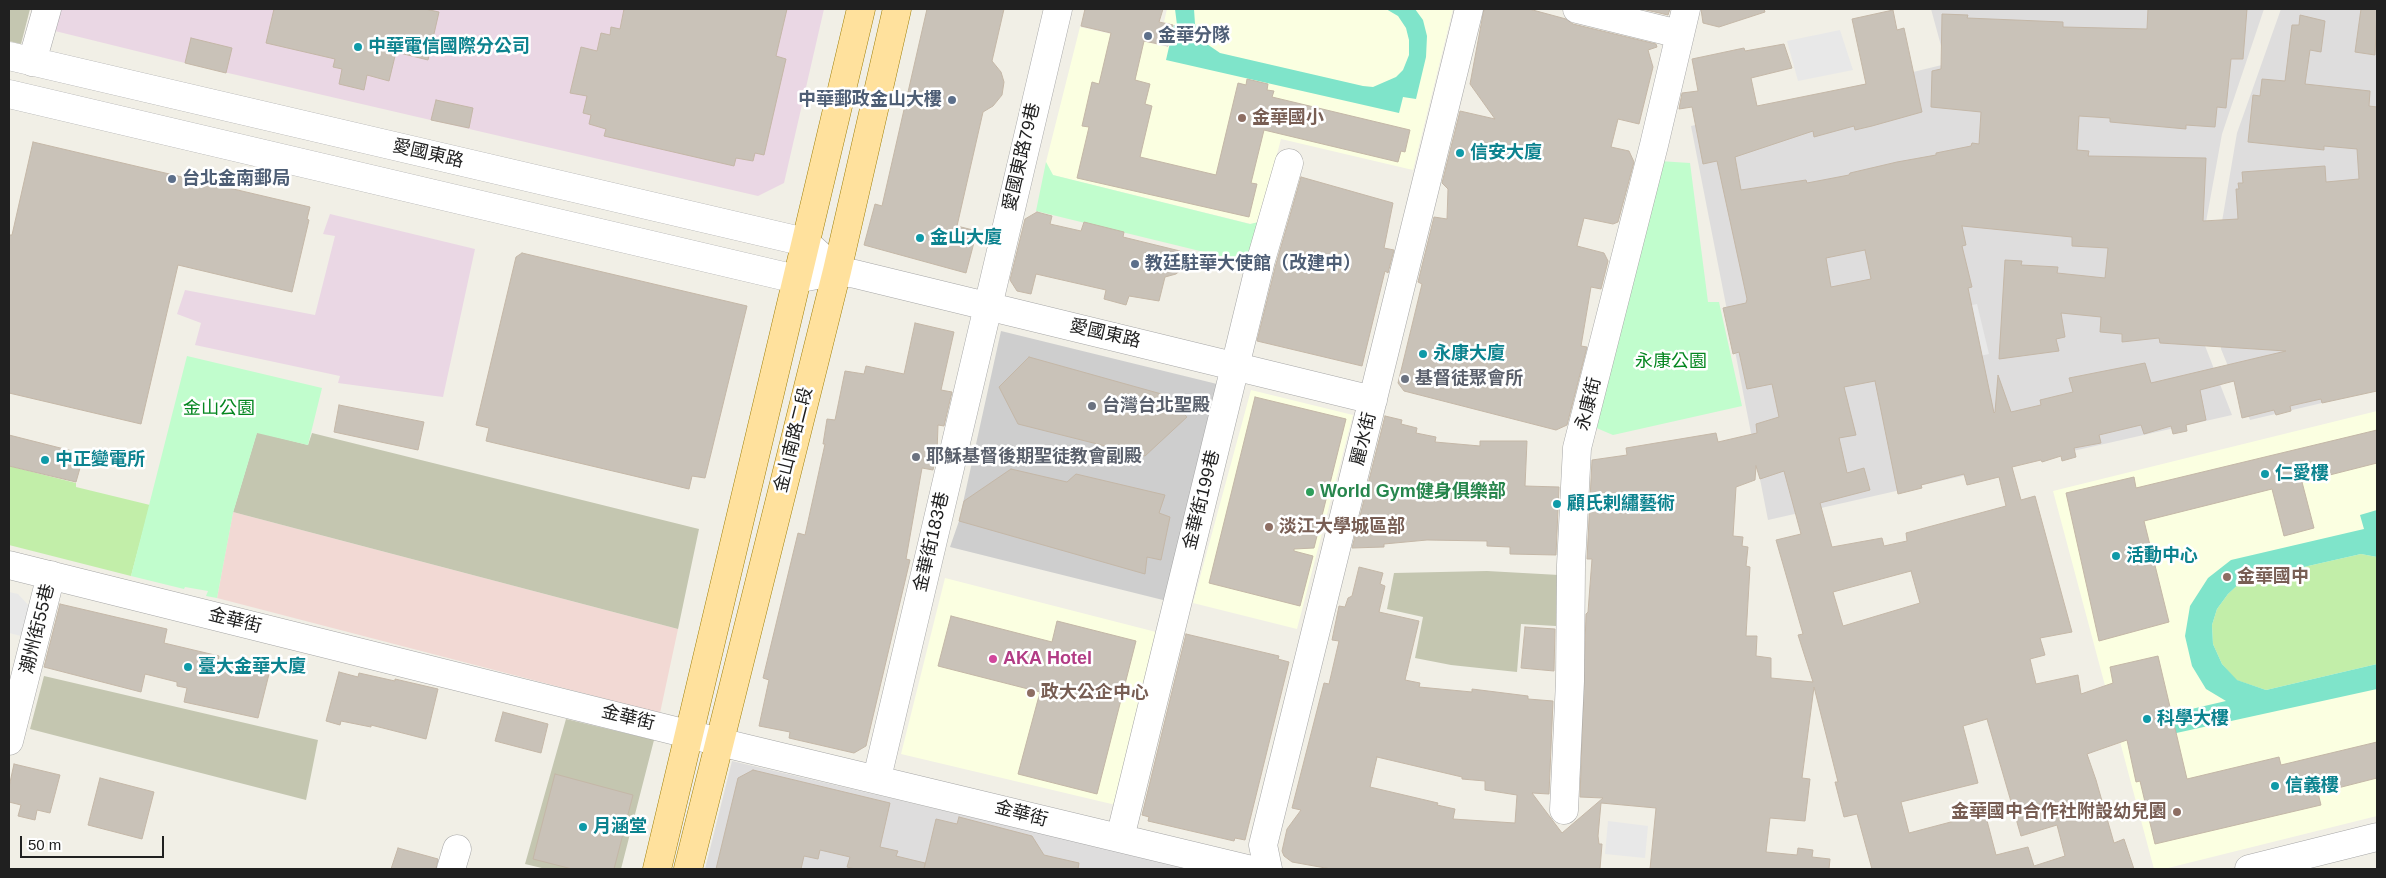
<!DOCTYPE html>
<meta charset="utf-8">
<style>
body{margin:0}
#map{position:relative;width:2386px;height:878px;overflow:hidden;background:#f1efe6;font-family:Helvetica,sans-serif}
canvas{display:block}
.frame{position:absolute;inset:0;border:10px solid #202020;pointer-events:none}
.scale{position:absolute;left:20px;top:836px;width:144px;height:22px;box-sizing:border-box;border:2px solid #202020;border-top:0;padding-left:6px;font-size:15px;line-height:18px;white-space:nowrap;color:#202020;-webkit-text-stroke:4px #fff;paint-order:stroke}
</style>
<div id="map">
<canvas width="2386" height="878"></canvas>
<div class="frame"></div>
<div class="scale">50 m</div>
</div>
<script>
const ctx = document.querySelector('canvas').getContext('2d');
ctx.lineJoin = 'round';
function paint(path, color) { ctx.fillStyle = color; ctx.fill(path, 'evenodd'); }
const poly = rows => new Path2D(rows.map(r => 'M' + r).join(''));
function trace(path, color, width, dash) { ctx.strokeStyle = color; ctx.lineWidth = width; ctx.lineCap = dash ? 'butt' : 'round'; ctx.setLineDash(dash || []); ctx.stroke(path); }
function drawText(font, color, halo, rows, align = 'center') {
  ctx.font = font + ' Helvetica,"Noto Sans TC",sans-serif'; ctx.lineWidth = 5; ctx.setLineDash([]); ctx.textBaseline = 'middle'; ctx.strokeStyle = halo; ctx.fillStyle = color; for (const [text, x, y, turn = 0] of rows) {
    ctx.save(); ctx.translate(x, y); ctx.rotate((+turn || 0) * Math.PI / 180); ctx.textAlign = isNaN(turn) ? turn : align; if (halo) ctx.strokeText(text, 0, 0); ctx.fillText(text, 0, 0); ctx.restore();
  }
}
paint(poly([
 [1931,9,2264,9,2222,134,2200,255,2200,333,2232,415,1768,520,1691,126,1946,64],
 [2281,9,2377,9,2377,390,2250,420,2221,349,2217,251,2237,133],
 [732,761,1193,869,705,869]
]), '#dedddd');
paint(poly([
 [233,512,678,629,660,713,217,598]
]), '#f2d9d4');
paint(poly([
 [60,9,824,9,784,183,758,196,185,63,55,31],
 [330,214,475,249,443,397,338,383,340,376,195,345,201,323,177,314,185,290,315,315,335,236,323,234]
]), '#ead7e4');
paint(poly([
 [1167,9,1453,9,1413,170,1281,139,1259,222,1251,224,1053,175,1046,162,1080,27,1168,47,1174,25,1164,22],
 [1251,390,1353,415,1297,629,1193,603],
 [2377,411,2377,816,2164,869,2154,869,2053,491],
 [945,578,1160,633,1120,806,901,754]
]), '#fbffe1');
paint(poly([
 [1001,331,1217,384,1167,601,950,547,959,521]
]), '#cecece');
paint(poly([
 [9,9,30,9,21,44,9,41],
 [257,432,308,445,312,433,699,529,678,629,233,512],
 [1487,571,1559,575,1556,626,1521,624,1517,672,1451,665,1415,658,1423,617,1387,609,1394,573],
 [44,676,318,740,306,800,30,729],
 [566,719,654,740,621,869,546,869,525,864]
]), '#c4c6b0');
paint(poly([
 [9,466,76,483,76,487,150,505,131,576,9,545],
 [2361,554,2377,557,2377,664,2266,690,2236,680,2222,664,2213,644,2212,625,2217,609,2228,594,2242,581]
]), '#c2eea9');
paint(poly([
 [1659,161,1690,163,1708,302,1719,302,1742,406,1613,435,1594,427],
 [1046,162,1053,175,1250,224,1259,222,1249,263,1036,211],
 [187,356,322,388,308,445,257,433,233,513,217,598,206,596,208,591,185,587,184,589,131,576]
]), '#c1fdcd');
paint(poly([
 [1175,9,1194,9,1195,24,1198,32,1204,42,1220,53,1363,86,1373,87,1396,77,1403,70,1409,55,1409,40,1406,28,1398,16,1386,9,1415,9,1423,20,1427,36,1426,57,1416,99,1403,97,1399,113,1166,60,1174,25,1177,25],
 [2377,510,2377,557,2361,554,2242,581,2228,594,2217,609,2212,625,2213,644,2222,664,2237,680,2266,690,2377,664,2377,689,2149,739,2144,720,2226,701,2206,689,2192,666,2185,636,2190,606,2208,578,2231,560,2364,529,2360,515]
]), '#7fe4ca');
paint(poly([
 [1840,30,1853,70,1798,81,1787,41],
 [1977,304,1989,354,1961,360,1950,310],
 [9,592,18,594,32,609,25,637,9,633],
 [1608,821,1648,826,1645,858,1605,854]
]), '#e8e8e8');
const building = poly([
 [274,9,425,9,439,12,428,60,396,52,389,81,367,75,364,90,339,84,342,69,333,67,335,59,266,43,274,9],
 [624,9,787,9,776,56,786,59,764,155,755,153,753,161,736,158,734,166,604,136,606,129,589,124,591,115,583,113,587,96,570,93,581,47,597,51,601,33,610,35,611,27,620,29,624,9],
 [927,9,1004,9,992,61,1001,72,1004,82,1002,95,993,106,983,112,957,226,977,231,966,273,864,245,875,204,882,206,927,9],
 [1085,9,1163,9,1159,22,1173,25,1168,46,1144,41,1135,80,1150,84,1145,104,1152,106,1140,157,1216,175,1238,83,1246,85,1247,79,1268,84,1267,90,1274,91,1272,97,1410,130,1405,152,1401,151,1398,162,1264,130,1251,183,1257,184,1249,217,1077,178,1089,127,1082,126,1092,82,1099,84,1111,33,1081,26,1085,9],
 [1484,9,1529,9,1566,19,1573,24,1656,44,1657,47,1648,50,1653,67,1639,124,1618,119,1611,147,1629,151,1634,162,1618,222,1613,224,1584,218,1577,246,1604,253,1608,261,1601,289,1591,287,1581,346,1587,347,1567,425,1556,430,1404,391,1398,383,1422,284,1418,282,1434,217,1447,219,1448,189,1442,183,1460,111,1495,119,1470,84,1484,9],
 [1642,9,1670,9,1668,15,1642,9],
 [1701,9,1764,9,1765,12,1719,27,1703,23,1701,9],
 [2148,9,2247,9,2243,59,2231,59,2226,108,2217,107,2215,127,2186,125,2186,129,2110,122,2110,118,2079,116,2077,150,2089,151,2088,156,2206,158,2203,221,2238,219,2236,189,2239,189,2238,183,2243,183,2242,172,2325,166,2326,182,2359,179,2357,149,2324,146,2324,150,2248,142,2253,95,2260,96,2262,79,2285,81,2292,25,2299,25,2300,15,2325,21,2321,52,2310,50,2305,84,2370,91,2369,106,2377,107,2377,391,2322,403,2321,399,2290,406,2291,411,2276,415,2274,410,2242,418,2234,381,2200,390,2206,420,2186,425,2187,431,2173,434,2171,426,2144,434,2141,425,2099,435,2101,443,2074,448,2076,457,2062,461,2061,456,2042,462,2041,460,2012,467,2021,500,2035,496,2072,632,2040,638,2045,655,2030,659,2036,684,2078,675,2081,694,2113,683,2110,667,2158,656,2187,779,2279,757,2281,765,2377,742,2377,778,2318,793,2321,805,2155,844,2140,781,2136,782,2127,740,2087,754,2096,780,2114,843,2124,839,2134,869,1872,869,1857,814,1844,817,1835,782,1838,782,1814,687,1802,778,1810,779,1805,821,1770,818,1766,852,1797,855,1798,848,1813,850,1812,857,1830,859,1829,869,1650,869,1656,808,1601,803,1598,836,1599,844,1602,844,1600,869,1331,869,1292,862,1284,856,1282,851,1287,829,1301,810,1292,808,1324,683,1329,684,1339,641,1332,640,1339,606,1345,607,1348,598,1352,596,1359,567,1383,573,1380,584,1385,586,1379,612,1419,621,1405,680,1420,683,1419,687,1472,692,1472,689,1528,696,1528,699,1553,701,1549,794,1532,793,1562,833,1603,798,1580,797,1586,614,1588,612,1592,559,1587,559,1592,460,1627,455,1626,448,1716,433,1718,442,1757,433,1756,424,1779,417,1772,384,1747,389,1739,352,1733,354,1723,308,1746,303,1747,299,1717,161,1703,164,1692,107,1679,109,1682,93,1698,91,1692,59,1744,48,1745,51,1784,44,1792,68,1751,78,1757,106,1866,84,1852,19,1893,10,1897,30,1904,28,1922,112,1872,126,1855,130,1854,126,1814,137,1813,131,1735,157,1741,190,1806,180,1807,183,1849,175,1850,173,1897,162,1936,155,1936,153,1971,146,1972,143,1979,144,1981,112,1931,107,1932,71,1941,69,1942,14,1968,15,1967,18,2063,22,2063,27,2147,29,2148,9],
 [1962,226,2072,237,2072,246,2108,248,2105,278,2057,273,2058,267,2021,265,2022,261,2005,260,1999,359,2059,351,2056,339,2065,337,2061,313,2101,317,2100,332,2122,334,2122,342,2159,338,2160,343,2286,351,2151,383,2145,363,2069,378,2073,392,2040,400,2041,405,2011,412,1998,375,1995,412,1994,413,1968,288,1972,287,1962,246,1966,245,1962,226],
 [1865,250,1871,279,1831,287,1826,258,1865,250],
 [1875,381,1898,494,1922,488,1921,485,1964,474,1967,485,1999,477,2006,506,1906,533,1907,541,1884,546,1882,538,1832,547,1820,503,1870,490,1864,468,1847,473,1839,438,1856,435,1844,387,1875,381],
 [1756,466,1760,479,1784,471,1801,534,1776,540,1803,634,1798,635,1813,682,1771,678,1771,658,1756,656,1757,636,1746,636,1750,567,1746,566,1748,547,1742,546,1743,537,1733,536,1736,487,1755,480,1756,466],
 [1911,571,1920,603,1843,626,1833,592,1911,571],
 [1987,719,2021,836,2057,825,2065,856,2034,866,2028,847,1996,855,1985,813,1909,833,1901,802,1978,783,1963,726,1987,719],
 [1377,757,1462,777,1462,779,1485,781,1485,790,1517,795,1515,823,1453,819,1455,809,1437,805,1438,803,1370,787,1377,757],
 [2361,9,2377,9,2375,55,2355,52,2361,9],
 [191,38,232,48,226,73,185,63,191,38],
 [436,100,473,108,469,128,431,120,436,100],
 [33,142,310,207,307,219,309,220,292,292,178,265,141,424,9,393,9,235,12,235,33,142],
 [1301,177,1393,203,1384,248,1394,250,1388,273,1385,271,1362,366,1257,341,1276,264,1301,177],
 [1037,212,1052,216,1050,224,1081,231,1084,222,1124,232,1123,237,1180,251,1184,260,1182,269,1176,274,1165,277,1159,301,1129,296,1126,305,1104,299,1106,290,1036,274,1031,294,1017,291,1010,280,1025,219,1037,212],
 [522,253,747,306,705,478,692,476,689,489,486,441,489,428,476,425,516,257,522,253],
 [915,323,954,332,941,390,952,392,944,426,938,425,937,453,933,470,922,468,906,559,910,560,866,746,854,753,789,738,790,732,759,726,769,680,763,678,798,533,805,535,825,444,823,444,827,419,835,420,845,371,864,374,866,366,904,374,915,323],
 [1029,357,1165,395,1187,417,1145,456,1018,424,999,387,1029,357],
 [1255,397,1346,419,1314,548,1294,549,1294,551,1313,556,1300,606,1209,583,1255,397],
 [339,405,424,422,418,450,334,432,339,405],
 [1385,416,1402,420,1401,424,1417,428,1416,433,1436,437,1435,442,1480,446,1480,441,1527,441,1525,486,1559,487,1556,555,1510,554,1510,547,1487,546,1487,541,1427,540,1384,544,1384,547,1352,548,1385,416],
 [2377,430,2377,463,2302,482,2314,528,2284,536,2272,489,2144,521,2169,622,2099,641,2066,493,2134,477,2136,488,2377,430],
 [9,435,84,454,76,482,9,466,9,435],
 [1011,469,1067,482,1076,474,1165,495,1159,513,1170,517,1161,560,1147,557,1145,574,959,521,964,501,1011,469],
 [60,604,167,629,164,643,219,656,218,662,269,674,258,718,184,702,187,688,177,686,177,682,145,674,141,692,44,667,60,604],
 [951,616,1052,642,1057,621,1136,641,1097,794,1018,774,1040,692,938,666,951,616],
 [1525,627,1555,629,1554,671,1521,668,1525,627],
 [1186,634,1279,656,1278,659,1289,662,1245,840,1235,838,1234,841,1148,821,1149,817,1142,815,1186,634],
 [339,672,358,677,359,673,395,681,395,679,438,689,426,739,371,725,371,727,341,721,340,725,326,721,339,672],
 [503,712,548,724,541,753,495,741,503,712],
 [14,764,60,775,50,813,37,810,35,820,18,816,21,805,9,802,9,787,14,764],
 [753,770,890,803,880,847,898,851,896,856,925,863,924,869,855,869,847,867,850,857,820,850,818,859,804,856,801,869,716,869,738,778,753,770],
 [555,774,633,795,614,869,572,869,533,859,555,774],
 [100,778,154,792,142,839,88,825,100,778],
 [959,817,1032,836,1044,855,1079,863,1078,869,924,869,936,819,957,824,959,817],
 [398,848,438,859,436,869,391,869,398,848]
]);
paint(building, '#c9c2b8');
trace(building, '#c4b7a7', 1);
const minor = poly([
 [1577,9,1679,34],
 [9,56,805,242,837,271],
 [32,62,47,9],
 [9,94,796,279,837,271,855,274,1373,400],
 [9,565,740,747,1248,869],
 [9,741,51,575],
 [877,778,1058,9],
 [1564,810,1570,681,1571,565,1577,448,1654,145,1686,9],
 [1120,838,1261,260,1289,163],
 [451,869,457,849],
 [1268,869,1263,845,1469,9],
 [2249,869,2377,837]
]);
const major = poly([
 [657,869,861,9],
 [688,869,837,271,897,9]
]);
trace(minor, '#a7a7a7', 29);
trace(major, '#9c7b00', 29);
trace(minor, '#fff', 28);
trace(major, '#ffe19d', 28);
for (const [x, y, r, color] of [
 [1148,36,5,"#5c6f8a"],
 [358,47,5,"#0f9aa8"],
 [952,100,5,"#5c6f8a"],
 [1242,118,5,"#8d6e63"],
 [1460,153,5,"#0f9aa8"],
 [172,179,5,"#5c6f8a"],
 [920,238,5,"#0f9aa8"],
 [1135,264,5,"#5c6f8a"],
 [1423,354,5,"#0f9aa8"],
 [1405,379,5,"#6b7280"],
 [1092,406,5,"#6b7280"],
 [916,457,5,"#6b7280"],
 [45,460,5,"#0f9aa8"],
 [2265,474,5,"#0f9aa8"],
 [1310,492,5,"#2e9e5b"],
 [1557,504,5,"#0f9aa8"],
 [1269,527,5,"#8d6e63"],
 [2116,556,5,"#0f9aa8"],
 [2227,577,5,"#8d6e63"],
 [993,659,5,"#d1479c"],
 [188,667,5,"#0f9aa8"],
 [1031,693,5,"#8d6e63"],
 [2147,719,5,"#0f9aa8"],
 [2275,786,5,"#0f9aa8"],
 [2177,812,5,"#8d6e63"],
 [583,827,5,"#0f9aa8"]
]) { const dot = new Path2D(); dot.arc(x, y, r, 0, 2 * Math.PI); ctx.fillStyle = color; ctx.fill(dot); trace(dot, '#fff', 2); }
drawText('bold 18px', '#4e5e75', '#fff', [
 ["金華分隊",1158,36],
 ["中華郵政金山大樓",942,100,"right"],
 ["台北金南郵局",182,179],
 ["教廷駐華大使館（改建中）",1145,264]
], 'left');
drawText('bold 18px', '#0d838f', '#fff', [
 ["中華電信國際分公司",368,47],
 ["信安大廈",1470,153],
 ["金山大廈",930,238],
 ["永康大廈",1433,354],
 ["中正變電所",55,460],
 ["仁愛樓",2275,474],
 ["顧氏剌繡藝術",1567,504],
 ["活動中心",2126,556],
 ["臺大金華大廈",198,667],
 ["科學大樓",2157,719],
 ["信義樓",2285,786],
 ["月涵堂",593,827]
], 'left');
drawText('bold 18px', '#785e54', '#fff', [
 ["金華國小",1252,118],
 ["淡江大學城區部",1279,527],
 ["金華國中",2237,577],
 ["政大公企中心",1041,693],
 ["金華國中合作社附設幼兒園",2167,812,"right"]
], 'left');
drawText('18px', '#202020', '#fff', [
 ["愛國東路",428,154,13],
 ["愛國東路79巷",1022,157,-77],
 ["愛國東路",1105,334,13],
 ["永康街",1589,404,-76],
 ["麗水街",1364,439,-76],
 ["金山南路二段",794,440,-76],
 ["金華街199巷",1202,500,-76],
 ["金華街183巷",932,542,-77],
 ["金華街",235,621,14],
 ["潮州街55巷",38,629,-76],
 ["金華街",628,718,14],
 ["金華街",1021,814,15]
]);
drawText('18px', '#058720', '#fff', [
 ["永康公園",1671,362],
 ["金山公園",219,409]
]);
drawText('bold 18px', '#5b616d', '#fff', [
 ["基督徒聚會所",1415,379],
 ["台灣台北聖殿",1102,406],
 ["耶穌基督後期聖徒教會副殿",926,457]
], 'left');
drawText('bold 18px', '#27864d', '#fff', [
 ["World Gym健身俱樂部",1320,492]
], 'left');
drawText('bold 18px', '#b23c85', '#fff', [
 ["AKA Hotel",1003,659]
], 'left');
</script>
